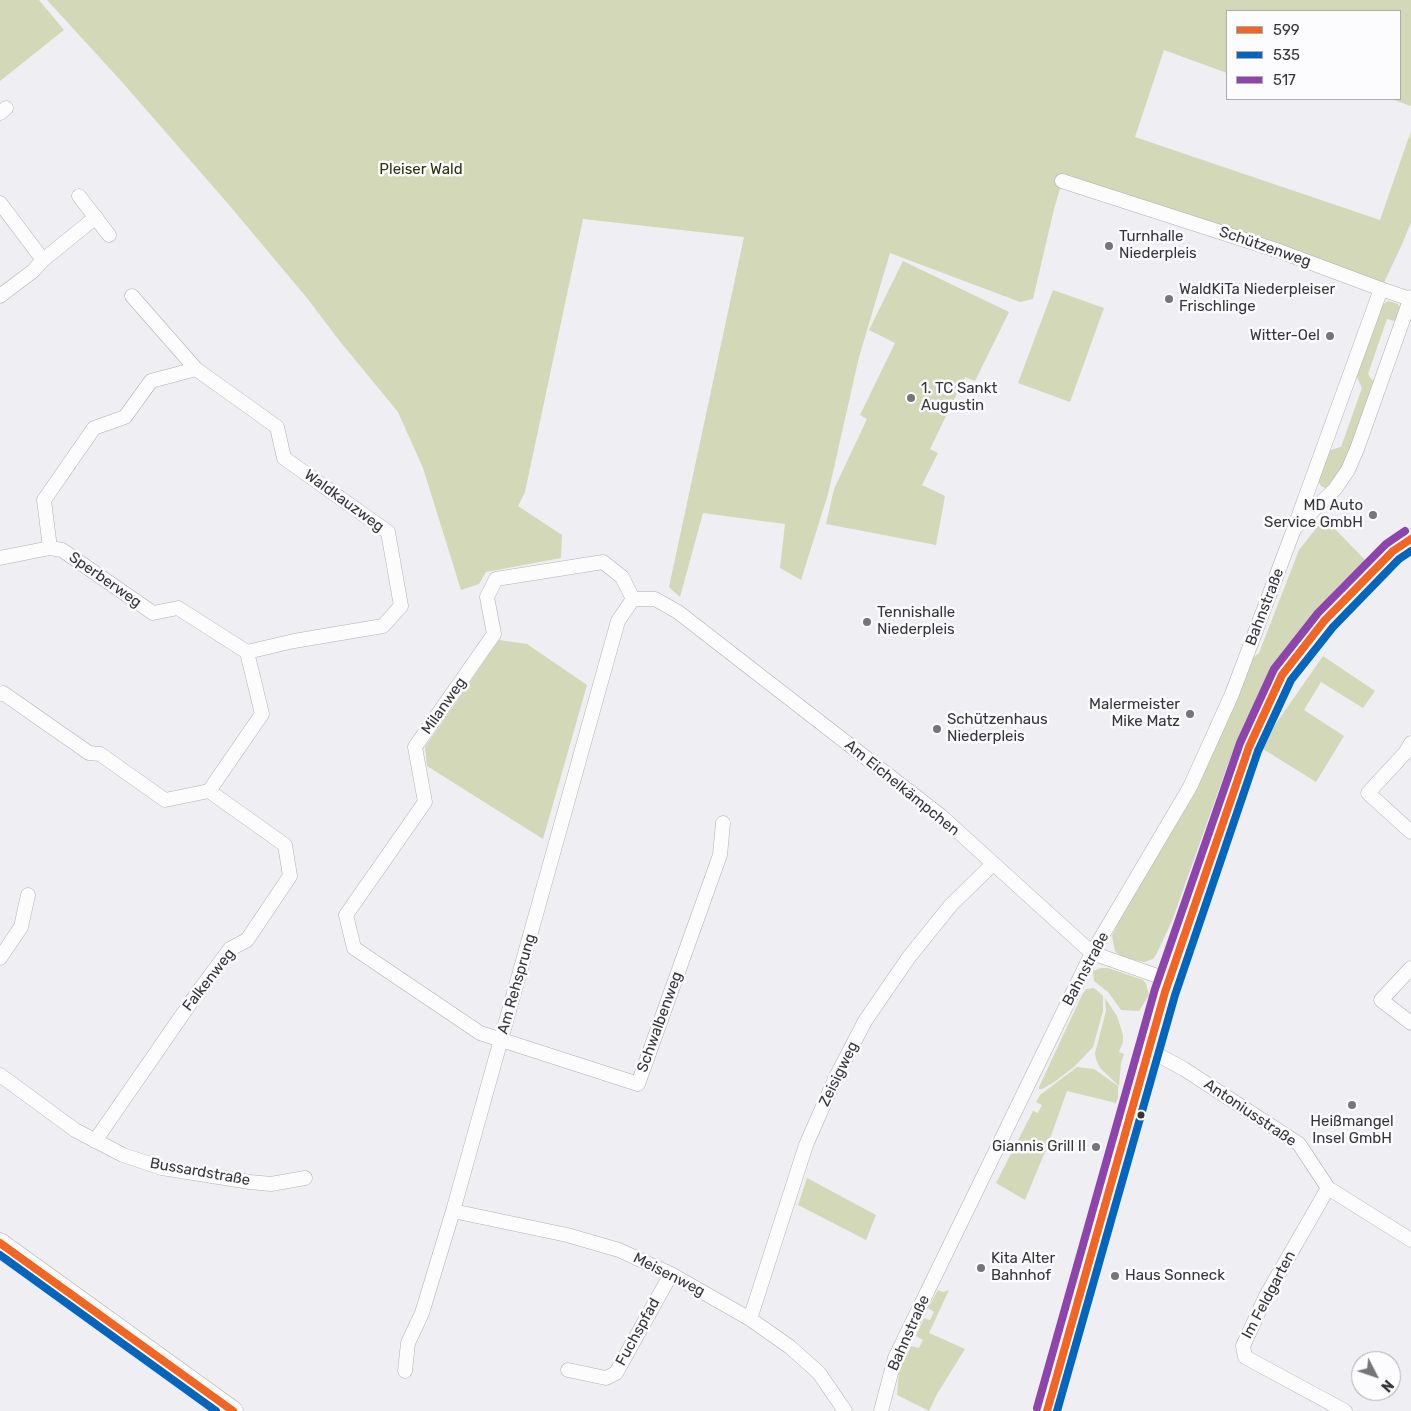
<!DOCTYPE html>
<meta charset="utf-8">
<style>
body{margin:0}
#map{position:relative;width:1411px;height:1411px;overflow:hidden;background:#efeef2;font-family:Rubik,sans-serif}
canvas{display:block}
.legend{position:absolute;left:1226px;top:10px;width:175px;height:90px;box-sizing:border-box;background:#fcfbfe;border:1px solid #acabae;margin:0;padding:6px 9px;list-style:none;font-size:15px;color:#353437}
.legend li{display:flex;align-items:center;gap:10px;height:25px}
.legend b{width:25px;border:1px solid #acabae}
.north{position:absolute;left:1351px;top:1351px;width:50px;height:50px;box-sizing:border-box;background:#fcfbfe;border:1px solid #acabae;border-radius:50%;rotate:131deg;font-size:14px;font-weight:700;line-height:20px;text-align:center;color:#353437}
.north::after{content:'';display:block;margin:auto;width:18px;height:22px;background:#767578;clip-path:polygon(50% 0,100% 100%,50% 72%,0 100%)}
</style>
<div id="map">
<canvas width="1411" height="1411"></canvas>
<ul class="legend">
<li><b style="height:6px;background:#f26522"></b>599</li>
<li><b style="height:6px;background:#0065bd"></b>535</li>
<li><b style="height:6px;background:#8e44ad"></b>517</li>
</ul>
<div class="north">N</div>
</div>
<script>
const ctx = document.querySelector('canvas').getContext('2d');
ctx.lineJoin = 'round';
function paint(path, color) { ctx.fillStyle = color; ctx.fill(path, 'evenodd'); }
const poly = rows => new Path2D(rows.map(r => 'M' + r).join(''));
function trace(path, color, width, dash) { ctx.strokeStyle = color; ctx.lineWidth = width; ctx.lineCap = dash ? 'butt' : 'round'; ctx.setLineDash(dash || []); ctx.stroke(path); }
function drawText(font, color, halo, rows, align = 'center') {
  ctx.font = font + ' Rubik,sans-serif'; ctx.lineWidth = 5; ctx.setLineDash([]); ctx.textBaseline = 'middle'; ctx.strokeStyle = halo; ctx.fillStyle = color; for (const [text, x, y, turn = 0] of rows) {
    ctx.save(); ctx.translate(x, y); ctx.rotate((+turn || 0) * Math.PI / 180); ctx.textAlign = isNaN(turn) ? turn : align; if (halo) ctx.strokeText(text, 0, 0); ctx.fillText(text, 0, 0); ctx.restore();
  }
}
paint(poly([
 [0,0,39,0,64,30,0,81],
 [47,0,1411,0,1411,106,1391,99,1400,99,1400,11,1227,11,1227,73,1164,50,1135,137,1380,220,1411,131,1411,222,1403,242,1381,289,1062,182,1054,209,1033,299,1020,302,890,253,859,357,828,494,801,580,780,568,785,524,703,513,680,597,669,587,744,237,583,219,525,492,518,506,562,535,561,558,486,572,479,584,461,590,423,468,398,412,338,339,307,298,230,206,122,82],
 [903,261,1009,312,975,381,965,377,930,449,938,453,922,485,945,496,936,545,826,524,834,489,867,419,860,415,895,343,869,330],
 [1053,290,1104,308,1070,402,1018,383],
 [1388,301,1398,304,1400,308,1398,322,1387,319,1368,374,1375,384,1342,470,1330,487,1325,488,1321,486,1318,481,1327,451,1341,447,1362,388,1355,373,1380,306],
 [1318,526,1335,529,1369,564,1286,656,1263,693,1244,726,1228,764,1172,921,1156,955,1153,959,1144,962,1121,957,1115,951,1112,936,1120,919,1194,795,1253,658,1259,653,1299,550],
 [1411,549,1411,554,1355,603,1313,652,1285,690,1290,679,1322,636,1382,573],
 [499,640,527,644,587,685,543,839,427,766,425,747],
 [1323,656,1375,691,1363,708,1321,682,1304,710,1344,736,1316,782,1263,749,1275,725],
 [1101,968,1108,968,1143,980,1146,984,1149,995,1139,1011,1121,1010,1108,992,1094,981,1093,971],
 [1094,988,1103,996,1103,1011,1093,1047,1074,1067,1053,1083,1042,1089,1039,1089,1039,1087,1082,995,1086,989],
 [1105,998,1117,1016,1123,1035,1123,1042,1119,1052,1124,1054,1121,1063,1119,1086,1100,1068,1096,1059,1095,1053,1106,1011],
 [1077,1067,1094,1069,1118,1086,1118,1097,1116,1103,1067,1091,1047,1147,1025,1200,996,1183,1033,1111,1038,1113,1042,1105,1036,1102,1040,1095],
 [807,1178,876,1215,866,1240,798,1205],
 [938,1290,943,1292,949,1290,929,1333,965,1349,937,1394,929,1411,897,1395,899,1372,905,1357,911,1346,919,1348,923,1340,916,1336,924,1318,930,1320,934,1312,928,1308]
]), '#d2d8b8');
const street = poly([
 [0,113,6,108],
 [1062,181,1279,251,1381,289],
 [79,196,109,235],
 [0,203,43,260],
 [0,296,33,271,43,260,96,217],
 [132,296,196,369,277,427,284,458,388,532,401,606,383,626,294,641,247,652],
 [1295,526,1381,289,1410,299],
 [50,548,44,500,94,428,125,417,151,381,196,369],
 [0,558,50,548,62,550,153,613,178,608,247,652,262,714,209,791],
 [633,599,622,577,603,562,496,579,487,597,494,634,415,747,425,802,346,915,354,948,480,1033,638,1084,720,855,723,823],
 [633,599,655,599,678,612,941,816,1092,953,1169,980],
 [0,694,3,693,89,753,100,754,165,800,209,791,285,845,290,876,247,940,230,949,198,992,95,1141],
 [1411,743,1405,753,1368,793,1411,832],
 [0,958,21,927,28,895],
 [1411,968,1381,1000,1411,1023],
 [1149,1050,1184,1069,1299,1144,1328,1188,1411,1240],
 [0,1075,75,1130,123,1155,162,1168,250,1182,271,1184,305,1178],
 [1328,1188,1266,1296,1243,1346,1245,1357,1345,1411],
 [453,1211,567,1235,619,1250,671,1274,750,1319,790,1347,819,1373,845,1411],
 [750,1319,806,1145,835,1079,865,1021,909,957,951,905,993,864],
 [568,1370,606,1378,616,1373,671,1274],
 [405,1371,408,1343,422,1313,453,1211,618,621,633,599],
 [881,1411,895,1358,1092,953,1190,787,1232,694,1294,529,1335,489,1348,470,1357,449,1411,297]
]);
const secondary = poly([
 [0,1243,233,1411],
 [1047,1411,1058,1376,1165,992,1249,747,1282,675,1325,620,1393,551,1411,539]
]);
trace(street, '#b0afb2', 15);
trace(secondary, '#b0afb2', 21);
trace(street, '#fdfcfd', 14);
trace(secondary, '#fdfcfd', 20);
trace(poly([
 [0,1243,233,1411],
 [1047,1411,1165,992,1249,747,1282,675,1325,620,1393,551,1411,539]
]), '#f26522', 8);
trace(poly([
 [0,1255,216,1411],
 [1057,1411,1175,995,1258,751,1291,680,1333,627,1399,559,1411,551]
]), '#0065bd', 8);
trace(poly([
 [1037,1408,1155,989,1240,743,1274,669,1318,613,1386,544,1405,531]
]), '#8e44ad', 8);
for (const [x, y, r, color] of [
 [1109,246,5,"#767578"],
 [1169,299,5,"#767578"],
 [1330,336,5,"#767578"],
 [911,398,5,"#767578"],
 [1373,515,5,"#767578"],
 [867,622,5,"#767578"],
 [1190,714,5,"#767578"],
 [937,729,5,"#767578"],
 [1352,1105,5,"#767578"],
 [1141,1115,4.5,"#353437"],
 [1096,1147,5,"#767578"],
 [981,1268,5,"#767578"],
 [1115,1276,5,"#767578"]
]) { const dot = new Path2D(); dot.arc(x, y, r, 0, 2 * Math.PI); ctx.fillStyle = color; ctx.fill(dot); trace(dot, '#fcfbfe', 2); }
drawText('15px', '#2b3109', '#fcfbfe', [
 ["Pleiser Wald",421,170]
]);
drawText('15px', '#353437', '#fcfbfe', [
 ["Turnhalle",1119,237],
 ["Niederpleis",1119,254],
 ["WaldKiTa Niederpleiser",1179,290],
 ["Frischlinge",1179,307],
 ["Witter-Oel",1320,336,"right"],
 ["1. TC Sankt",921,389],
 ["Augustin",921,406],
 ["MD Auto",1363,506,"right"],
 ["Service GmbH",1363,523,"right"],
 ["Tennishalle",877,613],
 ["Niederpleis",877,630],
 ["Malermeister",1180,705,"right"],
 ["Mike Matz",1180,722,"right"],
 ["Schützenhaus",947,720],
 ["Niederpleis",947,737],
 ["Heißmangel",1352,1122,"center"],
 ["Insel GmbH",1352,1139,"center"],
 ["Giannis Grill II",1086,1147,"right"],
 ["Kita Alter",991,1259],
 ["Bahnhof",991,1276],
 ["Haus Sonneck",1125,1276]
], 'left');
drawText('15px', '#353437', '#fcfbfe', [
 ["Schützenweg",1265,247,19],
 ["Waldkauzweg",344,501,36],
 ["Sperberweg",105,580,35],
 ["Bahnstraße",1265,607,-69],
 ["Milanweg",444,706,-55],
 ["Am Eichelkämpchen",902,788,39],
 ["Bahnstraße",1086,969,-62],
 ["Falkenweg",209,980,-52],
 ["Am Rehsprung",517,984,-74],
 ["Schwalbenweg",660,1022,-70],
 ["Zeisigweg",839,1074,-64],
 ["Antoniusstraße",1250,1113,34],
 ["Bussardstraße",200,1172,10],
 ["Meisenweg",669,1275,27],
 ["Im Feldgarten",1269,1295,-62],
 ["Fuchspfad",638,1332,-61],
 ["Bahnstraße",909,1333,-66]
]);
</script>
